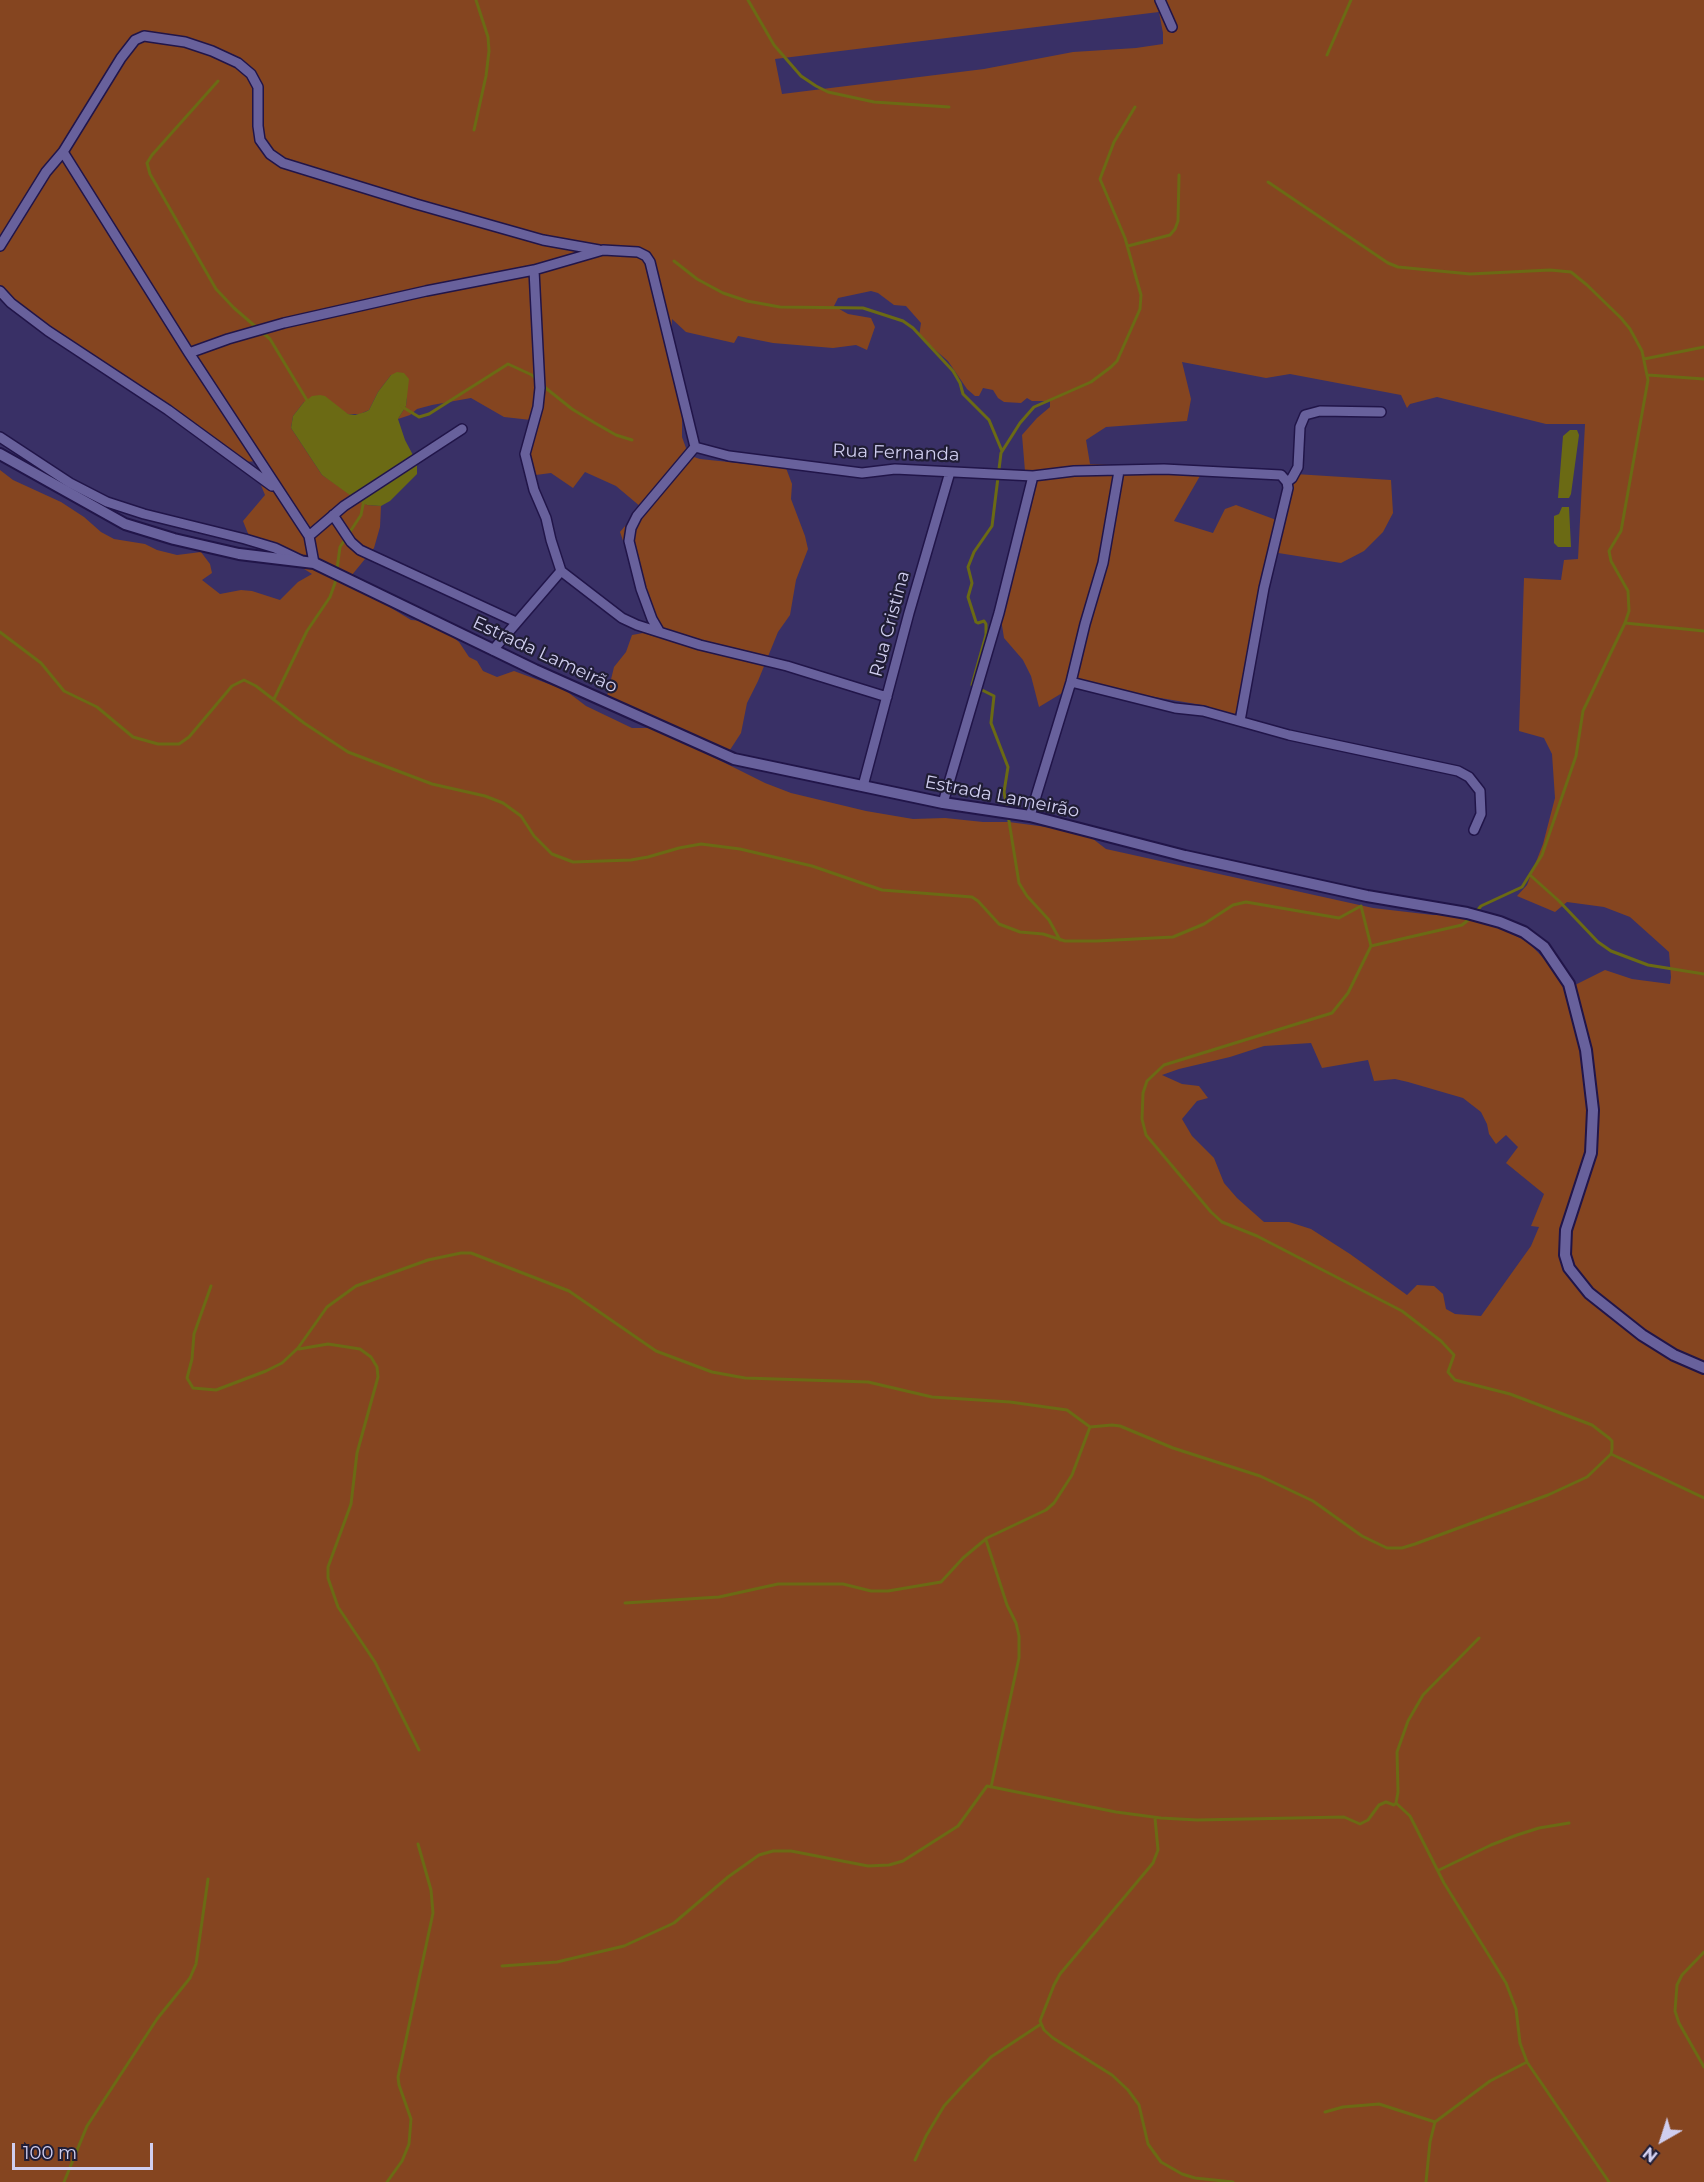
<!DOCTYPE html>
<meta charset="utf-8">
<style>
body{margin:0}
#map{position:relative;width:1704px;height:2182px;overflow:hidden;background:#393066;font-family:Montserrat,sans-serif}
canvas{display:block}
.north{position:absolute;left:1632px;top:2110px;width:60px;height:60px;-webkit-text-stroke:4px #201d35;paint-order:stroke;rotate:219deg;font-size:16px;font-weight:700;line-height:24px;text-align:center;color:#d0ceef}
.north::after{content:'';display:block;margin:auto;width:21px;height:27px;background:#d0ceef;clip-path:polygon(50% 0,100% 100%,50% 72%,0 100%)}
.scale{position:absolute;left:12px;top:2143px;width:141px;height:27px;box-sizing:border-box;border:3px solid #d0ceef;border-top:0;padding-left:8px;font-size:18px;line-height:21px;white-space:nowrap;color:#d0ceef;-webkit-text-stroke:4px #201d35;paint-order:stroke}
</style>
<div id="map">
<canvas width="1704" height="2182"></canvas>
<div class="north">N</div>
<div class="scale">100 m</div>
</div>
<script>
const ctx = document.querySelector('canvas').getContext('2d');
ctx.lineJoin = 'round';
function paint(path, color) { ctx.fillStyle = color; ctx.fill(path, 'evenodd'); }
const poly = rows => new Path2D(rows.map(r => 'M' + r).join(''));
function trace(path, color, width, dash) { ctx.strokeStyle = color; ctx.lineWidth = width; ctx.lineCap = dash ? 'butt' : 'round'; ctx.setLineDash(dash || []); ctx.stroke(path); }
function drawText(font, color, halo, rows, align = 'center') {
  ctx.font = font + ' Montserrat,sans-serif'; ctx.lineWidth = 4.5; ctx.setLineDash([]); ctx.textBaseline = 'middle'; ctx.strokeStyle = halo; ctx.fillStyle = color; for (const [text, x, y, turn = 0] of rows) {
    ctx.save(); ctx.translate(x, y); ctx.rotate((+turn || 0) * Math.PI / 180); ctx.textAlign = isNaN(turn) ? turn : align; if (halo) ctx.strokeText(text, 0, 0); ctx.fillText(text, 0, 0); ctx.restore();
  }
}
paint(poly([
 [0,0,1704,0,1704,2182,0,2182,0,470,13,480,61,502,84,517,101,532,114,539,145,544,157,550,177,555,201,552,210,564,212,573,202,580,220,594,241,590,252,591,280,600,298,582,312,574,287,558,272,557,258,548,249,536,243,521,265,495,258,478,256,461,245,462,34,327,0,299],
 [1159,12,1163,33,1163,44,1136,48,1073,52,984,69,782,94,775,59],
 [871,291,878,293,894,305,906,306,921,323,919,336,948,361,967,389,975,396,979,396,983,388,993,390,998,398,1004,402,1021,403,1027,398,1032,401,1050,401,1050,407,1037,418,1022,435,1025,471,1038,473,1001,619,1004,638,1023,660,1031,676,1039,707,1077,684,1208,706,1214,717,1233,725,1272,552,1341,563,1364,551,1383,532,1393,513,1391,480,1295,474,1279,521,1236,505,1225,509,1213,533,1174,521,1204,469,1090,464,1086,440,1106,427,1187,421,1191,399,1182,362,1266,378,1290,374,1401,395,1407,408,1410,404,1437,397,1546,424,1585,424,1578,559,1564,560,1561,580,1524,578,1519,731,1544,738,1552,754,1555,798,1543,844,1527,885,1517,896,1555,912,1567,902,1604,907,1630,917,1669,952,1671,977,1670,984,1632,979,1605,970,1571,987,1528,942,1490,923,1465,914,1433,915,1373,908,1106,849,1084,832,1009,822,983,822,945,818,913,819,866,811,791,793,765,783,655,728,632,728,586,706,565,690,514,671,497,677,483,671,477,661,469,657,459,642,443,629,423,621,411,620,347,581,374,548,380,527,381,506,367,505,322,475,291,428,293,416,304,402,348,414,360,414,369,410,378,392,391,375,407,394,406,406,398,419,410,415,417,409,432,405,471,398,504,417,531,420,528,476,551,473,573,488,585,472,616,486,641,507,620,532,654,631,632,635,626,652,614,667,607,696,728,753,741,733,747,703,758,681,778,632,790,615,796,580,808,549,805,536,791,499,792,484,786,468,700,459,691,456,686,448,682,437,682,413,671,341,672,319,686,332,734,343,738,336,773,343,833,348,856,345,867,350,875,327,871,318,848,314,834,306,838,298],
 [1311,1043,1322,1068,1368,1060,1374,1081,1395,1079,1408,1082,1463,1098,1481,1112,1487,1124,1489,1134,1496,1144,1506,1135,1518,1147,1506,1163,1544,1194,1531,1226,1539,1227,1531,1246,1481,1316,1455,1314,1446,1309,1443,1294,1434,1286,1417,1285,1407,1295,1350,1254,1311,1229,1289,1222,1264,1222,1237,1198,1224,1183,1214,1158,1192,1136,1182,1119,1197,1101,1208,1098,1199,1086,1182,1084,1162,1075,1179,1069,1230,1057,1264,1046]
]), '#854520');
paint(poly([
 [397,372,404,373,409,379,406,406,398,419,405,440,414,457,354,498,322,475,291,428,293,416,304,402,312,396,320,395,325,396,348,414,355,415,365,412,369,410,378,392,391,375],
 [1570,430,1577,430,1579,435,1571,494,1569,498,1558,498,1563,436],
 [417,461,417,474,390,501,381,506,367,505,356,500],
 [1562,507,1569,507,1571,547,1558,547,1554,543,1554,516,1559,514]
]), '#6b6a14');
trace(poly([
 [748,0,774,45,801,76,816,86,828,92,874,102,949,107],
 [1327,55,1351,0],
 [218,81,152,155,147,163,150,174,216,289,234,308,270,339,308,402],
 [474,130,486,76,489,51,488,37,476,0],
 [1268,182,1388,263,1398,267,1470,274,1550,270,1571,272,1587,285,1621,318,1630,329,1642,351,1648,380,1621,531,1609,551,1611,561,1628,591,1629,611,1625,623,1583,711,1576,756,1542,855,1522,887,1481,906,1476,912],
 [1128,246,1170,235,1175,229,1178,221,1179,175],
 [674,261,697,279,723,293,747,301,780,307,863,308,903,321,913,328,953,371,960,383,963,394,989,420,1002,451],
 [1644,359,1704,347],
 [1648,375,1704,379],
 [542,385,572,409,595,423,616,435,632,440],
 [401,406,419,417,429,414,508,364,532,375,537,380],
 [1625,623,1704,631],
 [0,632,41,663,64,691,97,707,133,737,158,744,179,744,189,737,232,686,244,680,256,686,304,723,348,752,432,784,485,796,503,803,521,816,534,836,552,854,573,862,631,860,648,857,679,848,701,844,740,849,812,866,882,890,972,897,978,901,999,924,1020,932,1043,934,1065,941,1097,941,1173,937,1204,924,1233,905,1246,902,1339,918,1361,906,1371,946,1348,993,1332,1013,1164,1065,1147,1081,1143,1093,1142,1119,1146,1135,1211,1212,1222,1222,1257,1236,1402,1311,1441,1341,1454,1355,1448,1372,1455,1380,1510,1394,1592,1425,1609,1438,1612,1441,1612,1449,1611,1454,1587,1477,1548,1495,1415,1544,1402,1548,1387,1548,1362,1536,1313,1501,1260,1476,1173,1448,1120,1426,1112,1425,1090,1427,1067,1410,1010,1402,932,1397,868,1382,745,1378,712,1372,656,1351,569,1291,471,1253,461,1253,428,1260,356,1286,327,1307,298,1348,282,1363,266,1371,216,1390,193,1388,187,1378,192,1359,194,1334,211,1286],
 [274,699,307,631,330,597,335,583,340,547,361,515,364,500],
 [1007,809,1004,792,1008,767,991,723,994,696,972,685,986,635,986,624,984,621,978,623,976,622,968,597,972,583,968,567,974,552,992,526,1001,453,1020,423,1034,407,1091,382,1111,367,1117,361,1140,309,1141,295,1125,238,1100,179,1114,142,1135,107],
 [1008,815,1019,883,1027,896,1049,920,1060,940],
 [1530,875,1559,901,1598,942,1611,951,1648,965,1704,974],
 [1371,946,1462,925,1472,917],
 [299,1349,328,1344,360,1349,371,1357,377,1367,378,1377,357,1453,351,1504,328,1567,328,1578,338,1607,375,1662,419,1750],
 [1611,1454,1704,1498],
 [986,1540,1007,1605,1016,1623,1019,1636,1019,1658,991,1787],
 [625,1603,719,1597,778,1584,843,1584,871,1591,888,1591,941,1582,963,1558,987,1538,1046,1510,1054,1503,1072,1475,1090,1427],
 [1396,1803,1398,1792,1397,1752,1408,1721,1423,1695,1479,1638],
 [1155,1818,1158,1850,1153,1863,1060,1974,1054,1985,1040,2021,1044,2030,1053,2038,1112,2075,1128,2090,1139,2105,1148,2144,1161,2162,1182,2174,1195,2178,1233,2182],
 [1439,1870,1491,1845,1517,1835,1539,1828,1569,1823],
 [1704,1952,1682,1975,1677,1985,1675,2011,1679,2023,1704,2067],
 [502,1966,557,1962,624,1946,674,1923,728,1877,759,1855,773,1851,791,1851,868,1866,889,1865,903,1861,958,1826,987,1786,1116,1812,1161,1818,1197,1820,1344,1817,1360,1824,1368,1820,1379,1805,1386,1802,1394,1805,1396,1803,1410,1816,1444,1883,1506,1983,1516,2009,1520,2043,1527,2062,1609,2182],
 [1325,2112,1343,2107,1379,2104,1435,2122],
 [915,2160,926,2136,944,2106,966,2082,991,2057,1041,2024],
 [64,2182,87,2126,157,2019,190,1978,196,1964,208,1879],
 [387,2182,402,2161,409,2144,411,2119,399,2085,398,2077,433,1913,431,1890,418,1844],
 [1426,2182,1430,2142,1435,2122,1490,2081,1527,2062]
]), '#6b6a14', 3);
const minor = poly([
 [1160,0,1172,27],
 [63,152,189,353,309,536,314,563],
 [0,246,46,172,63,152,121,58,135,40,144,36,185,42,212,51,238,63,251,74,258,87,258,126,260,140,270,154,283,163,416,204,543,240,599,250],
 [534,270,540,388,538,407,525,454,534,490,546,518,551,540,561,571],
 [0,291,11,303,48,331,168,410,272,486],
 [189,353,228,339,284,323,426,291,534,270,603,250,638,252,646,256,650,262,695,447,729,456,862,473,895,469,1033,476,1074,471,1164,469,1281,475,1287,482,1288,488,1264,588,1240,721],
 [0,437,70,483,107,502,144,514,245,539,275,548,300,560],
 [1287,482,1292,478,1298,467,1300,427,1305,415,1320,411,1381,412],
 [333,515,351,542,360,550,516,622],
 [309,536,344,506,462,429],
 [659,631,652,619,641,589,629,541,631,528,637,516,695,447],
 [493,650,561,571,622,618,637,625,700,645,787,666,887,697],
 [1071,682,1175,708,1203,711,1289,735,1458,771,1469,777,1480,791,1481,814,1474,830],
 [863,786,909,613,950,472],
 [943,803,999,613,1033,476],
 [1030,816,1071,682,1085,624,1103,563,1119,471]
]);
const tertiary = poly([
 [0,454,125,524,174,539,239,554,314,563,535,670,734,759,943,803,1030,816,1185,856,1367,896,1467,913,1500,922,1524,932,1544,947,1569,984,1586,1050,1593,1110,1591,1153,1566,1230,1565,1255,1569,1268,1589,1293,1642,1335,1674,1355,1704,1368]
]);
trace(minor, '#211549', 12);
trace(tertiary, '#211549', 14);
trace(minor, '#68619c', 9);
trace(tertiary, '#68619c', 10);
drawText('18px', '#d0ceef', '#201d35', [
 ["Rua Fernanda",896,453,2],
 ["Rua Cristina",890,624,-75],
 ["Estrada Lameirão",545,655,25],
 ["Estrada Lameirão",1002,797,11]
]);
</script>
